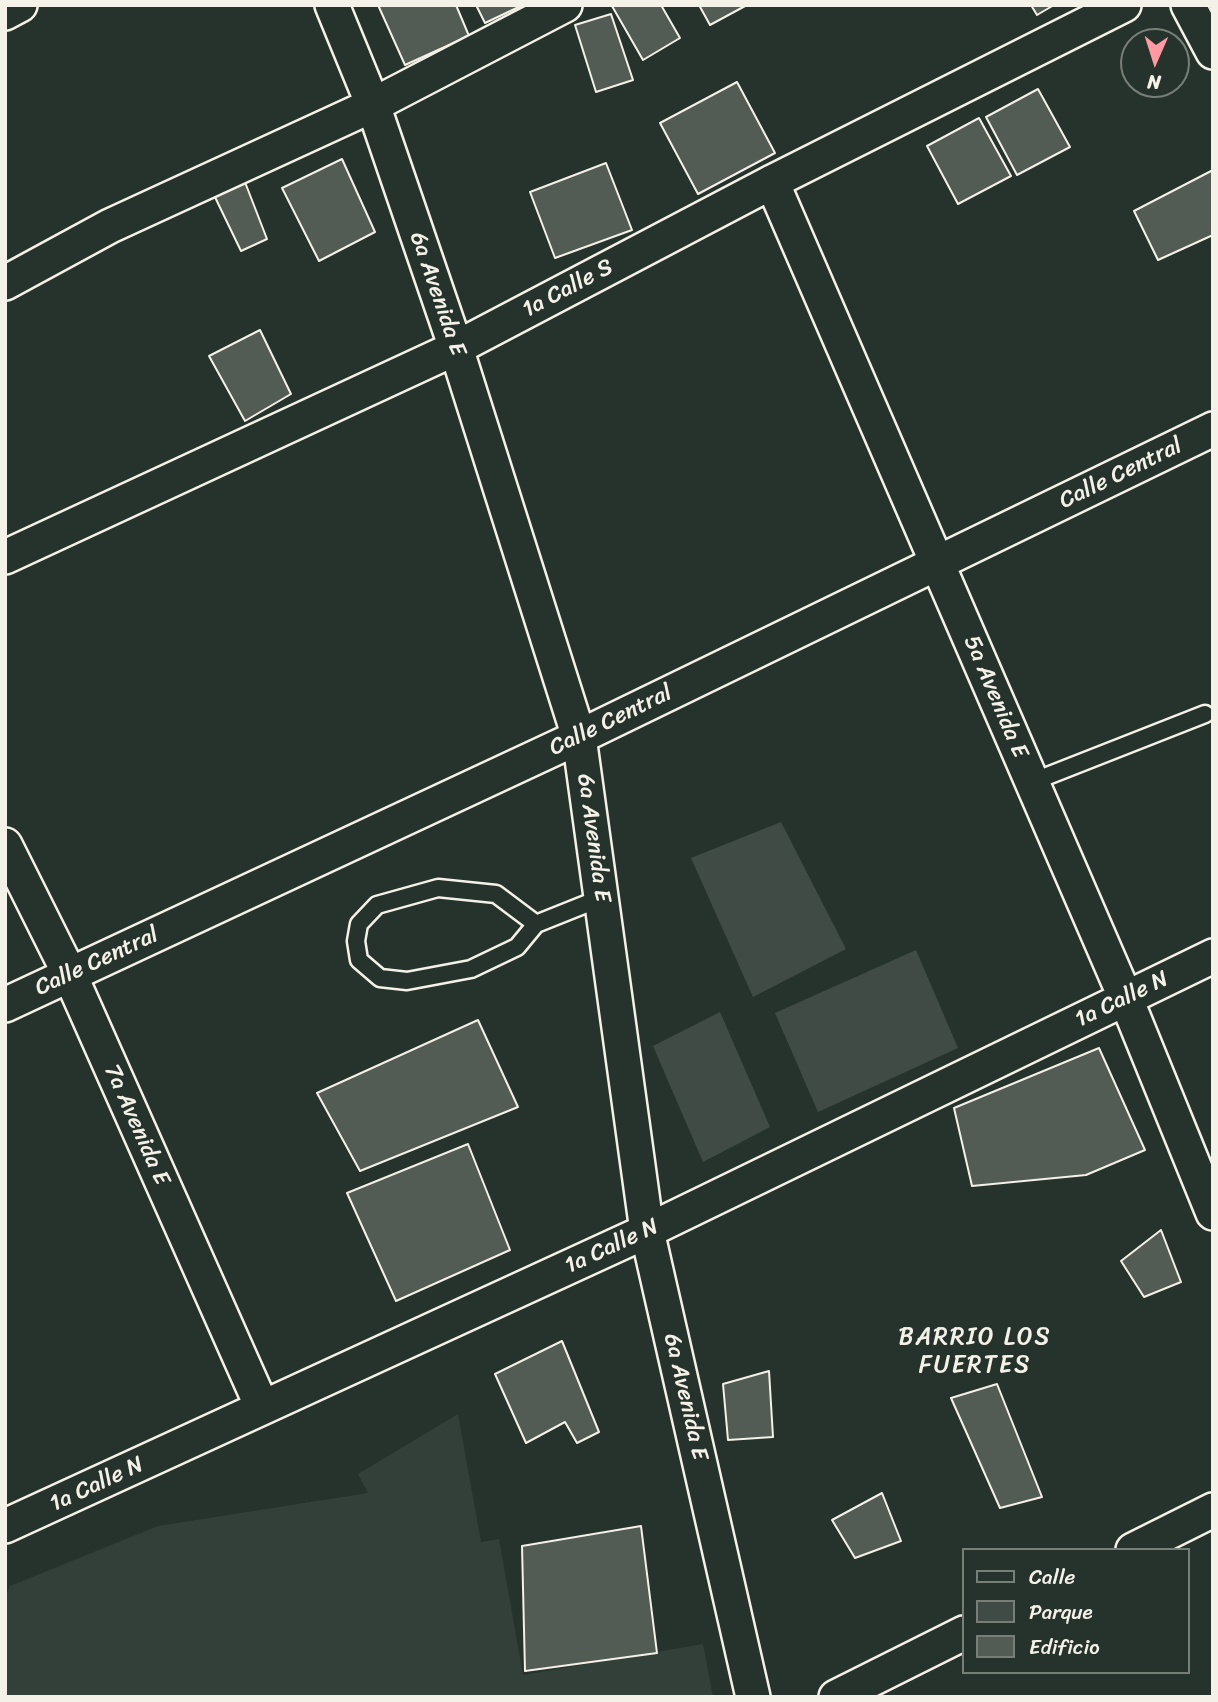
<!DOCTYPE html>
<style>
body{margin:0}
#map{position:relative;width:1218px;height:1702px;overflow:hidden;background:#26332d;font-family:Sriracha,sans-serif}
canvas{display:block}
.frame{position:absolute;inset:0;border:7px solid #f4f1e8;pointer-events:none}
.legend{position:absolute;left:962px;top:1548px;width:228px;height:126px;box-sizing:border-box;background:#26332d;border:2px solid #787f78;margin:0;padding:9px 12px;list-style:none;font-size:21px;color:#f4f1e8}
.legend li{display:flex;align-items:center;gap:14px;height:35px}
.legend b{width:35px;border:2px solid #787f78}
.north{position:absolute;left:1120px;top:28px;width:70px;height:70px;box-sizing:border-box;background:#26332d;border:2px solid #787f78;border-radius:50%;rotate:183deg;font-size:19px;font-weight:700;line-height:28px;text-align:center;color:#f4f1e8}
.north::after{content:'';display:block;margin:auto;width:24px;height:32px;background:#ff9aa2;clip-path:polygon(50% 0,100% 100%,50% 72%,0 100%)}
</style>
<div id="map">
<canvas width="1218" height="1702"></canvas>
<div class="frame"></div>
<ul class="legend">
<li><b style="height:9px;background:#26332d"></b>Calle</li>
<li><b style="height:19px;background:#414b45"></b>Parque</li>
<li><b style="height:19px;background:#525c55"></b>Edificio</li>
</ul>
<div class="north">N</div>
</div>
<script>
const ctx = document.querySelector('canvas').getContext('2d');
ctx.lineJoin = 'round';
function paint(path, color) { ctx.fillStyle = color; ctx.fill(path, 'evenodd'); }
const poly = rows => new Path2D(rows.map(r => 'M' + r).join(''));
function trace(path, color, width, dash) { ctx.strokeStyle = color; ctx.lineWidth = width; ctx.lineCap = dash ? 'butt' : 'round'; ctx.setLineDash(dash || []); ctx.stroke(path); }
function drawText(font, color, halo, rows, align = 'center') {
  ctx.font = font + ' Sriracha,sans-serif'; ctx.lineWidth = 5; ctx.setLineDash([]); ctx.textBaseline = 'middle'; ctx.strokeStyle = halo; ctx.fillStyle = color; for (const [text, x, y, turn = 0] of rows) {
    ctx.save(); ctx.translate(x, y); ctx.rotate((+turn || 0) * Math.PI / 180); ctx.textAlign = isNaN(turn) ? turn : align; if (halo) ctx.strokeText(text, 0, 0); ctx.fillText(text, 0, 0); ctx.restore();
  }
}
paint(poly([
 [458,1414,481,1542,499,1539,523,1675,703,1644,713,1697,5,1697,5,1598,10,1586,158,1526,368,1493,358,1474]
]), '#333f39');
paint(poly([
 [781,822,846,949,753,997,691,858],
 [916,950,958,1048,818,1112,775,1013],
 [720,1012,770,1127,703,1162,653,1046]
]), '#414b45');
const building = poly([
 [378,5,456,5,469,36,405,65,378,5],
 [476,5,523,5,485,23,476,5],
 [661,5,680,38,643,60,612,6,661,5],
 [699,5,747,5,710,25,699,5],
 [1031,5,1054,5,1037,15,1031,5],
 [611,14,633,80,596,92,575,25,611,14],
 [737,82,775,153,698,194,660,123,737,82],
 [1038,89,1070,147,1017,175,986,117,1038,89],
 [979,118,1011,176,958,204,927,146,979,118],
 [342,159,375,232,319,261,282,188,342,159],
 [606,163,632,230,555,258,530,192,606,163],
 [1213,170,1213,235,1158,260,1134,211,1213,170],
 [243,177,267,239,241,251,213,193,243,177],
 [260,330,291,394,245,421,209,356,260,330],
 [478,1020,518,1107,360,1171,317,1093,478,1020],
 [1099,1048,1145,1150,1086,1175,972,1186,954,1108,1099,1048],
 [468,1144,510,1250,396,1301,347,1193,468,1144],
 [1161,1230,1181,1282,1144,1297,1121,1261,1161,1230],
 [562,1341,599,1432,577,1443,565,1422,526,1443,495,1374,562,1341],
 [769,1371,773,1437,728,1440,723,1384,769,1371],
 [997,1384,1042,1497,1000,1508,951,1398,997,1384],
 [882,1493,901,1541,855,1558,832,1520,882,1493],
 [641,1526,657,1653,525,1671,522,1546,641,1526]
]);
paint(building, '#525c55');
trace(building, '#f4f1e8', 2);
const service = poly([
 [1032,782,1205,714],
 [536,924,496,894,438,888,377,905,359,924,356,941,359,960,380,978,407,981,471,969,517,947,536,924,601,898]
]);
const minor = poly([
 [332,5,373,105,456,348,579,737,647,1231,753,1697],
 [1188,5,1213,52],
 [5,13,20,5],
 [772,182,1126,999,1213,1213],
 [5,283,110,226,373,105,565,5],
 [5,557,456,348,772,182,1124,5],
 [5,845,70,975,262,1407],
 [5,1005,579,737,1213,429],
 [5,1526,647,1231,1213,956],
 [1133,1550,1213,1510],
 [836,1697,964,1633]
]);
trace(service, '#f4f1e8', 21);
trace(minor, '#f4f1e8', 38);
trace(service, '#26332d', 16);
trace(minor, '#26332d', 33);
drawText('23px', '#f4f1e8', '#26332d', [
 ["1a Calle S",568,289,-28],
 ["6a Avenida E",437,294,71],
 ["Calle Central",1121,474,-26],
 ["5a Avenida E",995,697,67],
 ["Calle Central",611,721,-26],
 ["6a Avenida E",593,838,82],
 ["Calle Central",97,962,-25],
 ["1a Calle N",1122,1000,-26],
 ["7a Avenida E",136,1125,66],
 ["1a Calle N",612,1247,-25],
 ["6a Avenida E",685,1397,77],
 ["1a Calle N",97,1485,-25]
]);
ctx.letterSpacing = '2px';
drawText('24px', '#f4f1e8', '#26332d', [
 ["BARRIO LOS",975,1338],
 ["FUERTES",975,1366]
]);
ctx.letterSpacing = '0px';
</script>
